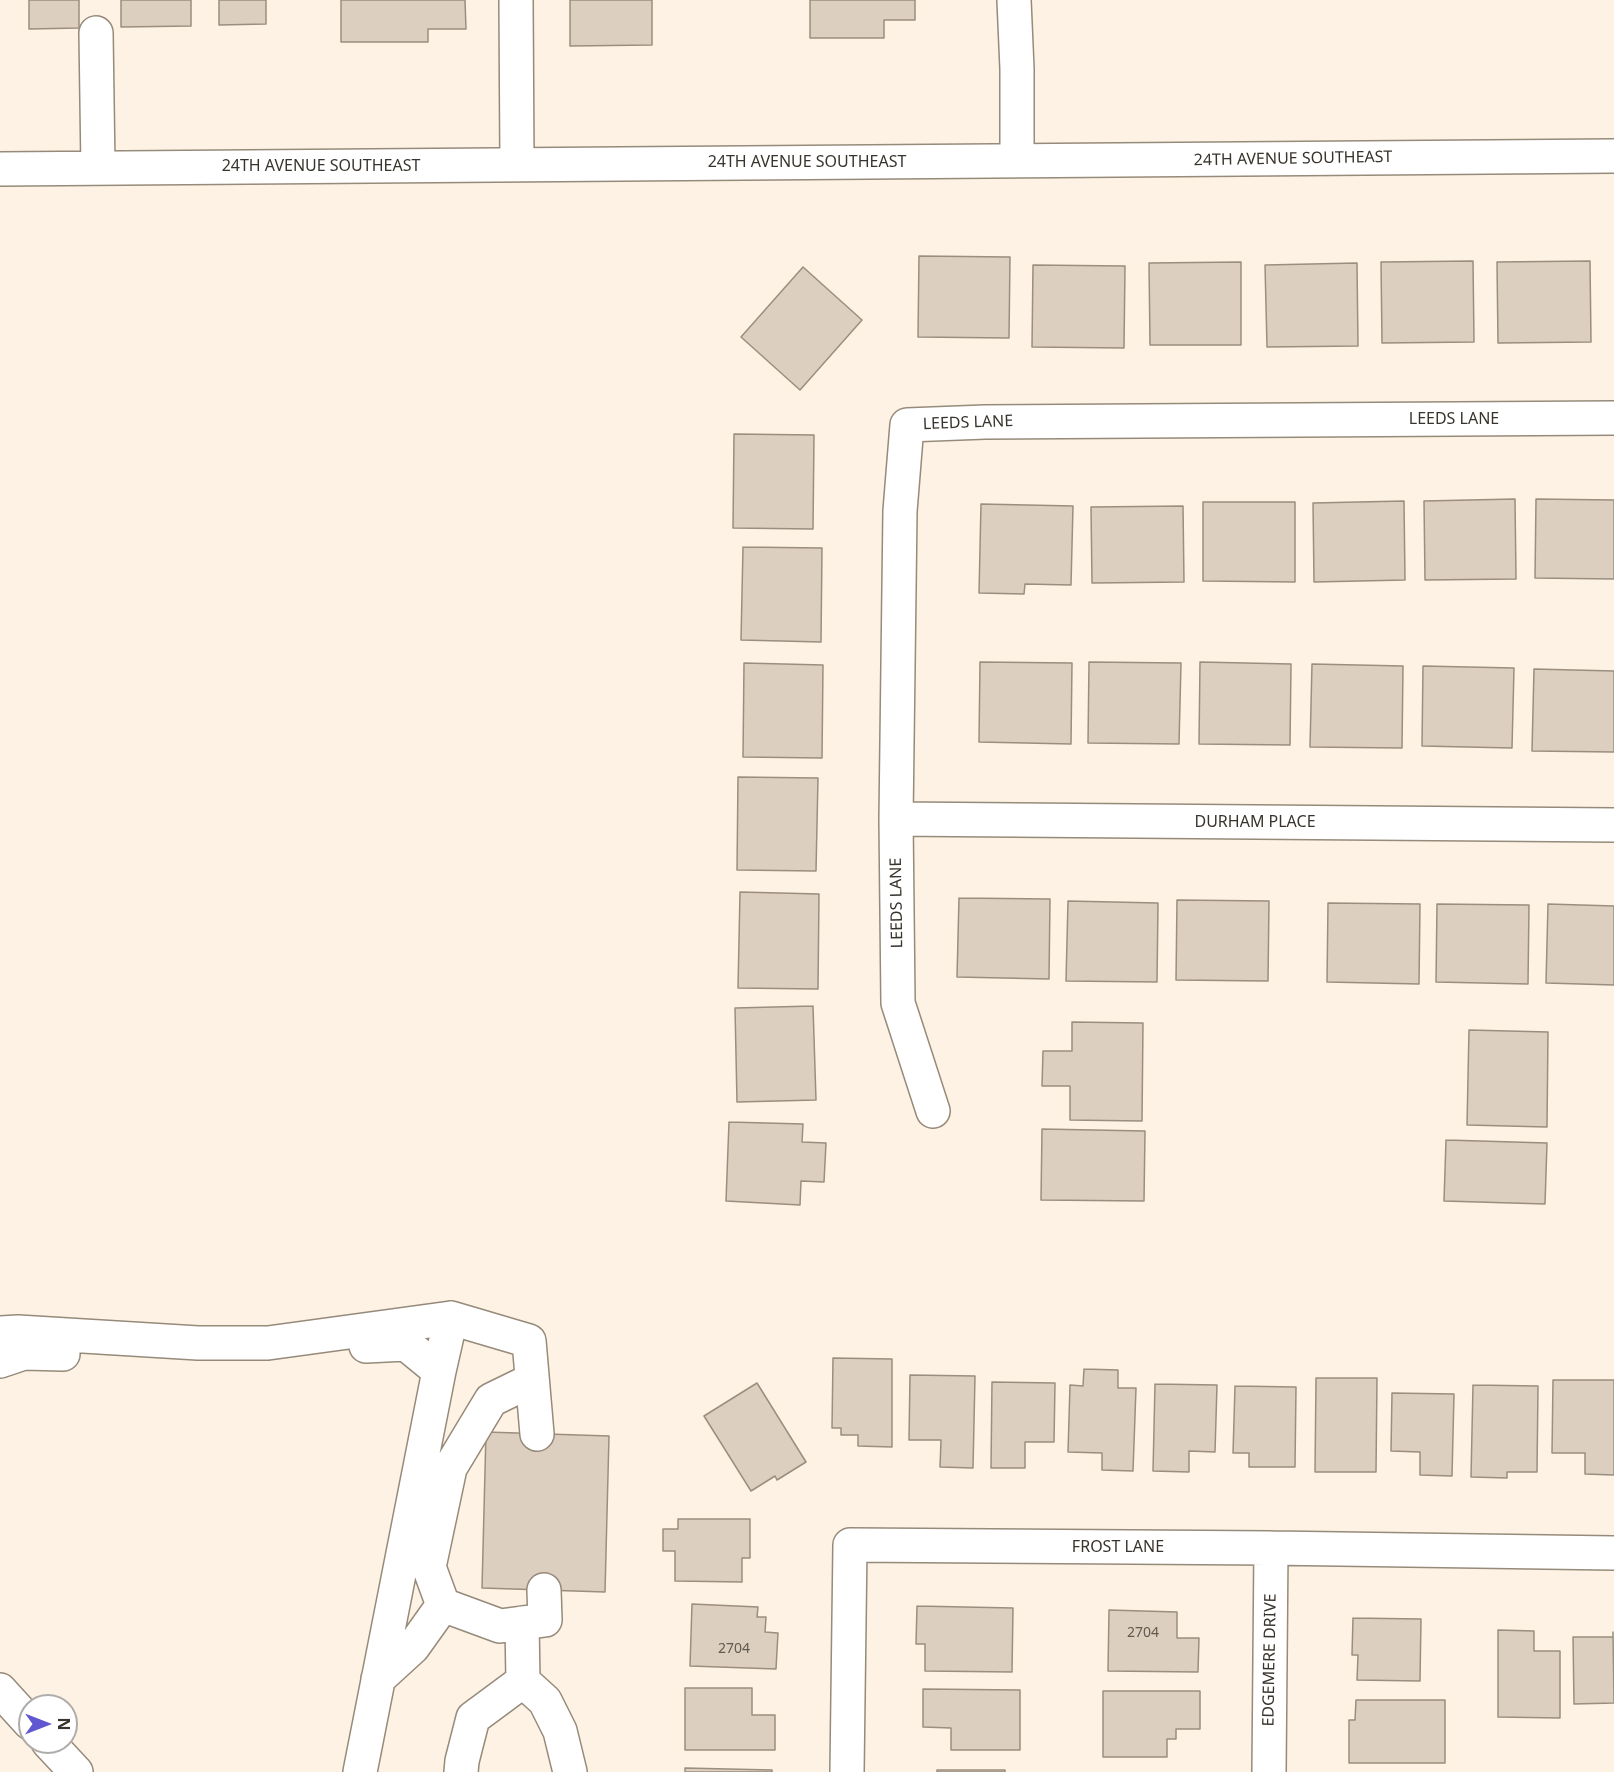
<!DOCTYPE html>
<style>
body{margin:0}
#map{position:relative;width:1614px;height:1772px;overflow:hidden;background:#fdf2e4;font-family:"Noto Sans",sans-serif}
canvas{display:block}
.north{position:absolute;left:18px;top:1694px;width:60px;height:60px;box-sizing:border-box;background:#fff;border:2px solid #afadab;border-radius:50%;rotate:90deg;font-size:16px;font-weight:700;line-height:24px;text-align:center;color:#38332c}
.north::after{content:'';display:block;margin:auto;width:21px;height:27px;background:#6157d0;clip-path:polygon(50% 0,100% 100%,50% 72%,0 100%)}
</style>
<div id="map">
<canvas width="1614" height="1772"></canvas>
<div class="north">N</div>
</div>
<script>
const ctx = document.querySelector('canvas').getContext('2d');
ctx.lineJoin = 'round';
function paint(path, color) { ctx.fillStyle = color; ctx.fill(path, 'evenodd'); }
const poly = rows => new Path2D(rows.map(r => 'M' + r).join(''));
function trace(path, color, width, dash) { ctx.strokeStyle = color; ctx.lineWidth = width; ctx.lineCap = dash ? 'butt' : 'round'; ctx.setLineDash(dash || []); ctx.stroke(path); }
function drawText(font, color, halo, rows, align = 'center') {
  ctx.font = font + ' "Noto Sans",sans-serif'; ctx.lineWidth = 4.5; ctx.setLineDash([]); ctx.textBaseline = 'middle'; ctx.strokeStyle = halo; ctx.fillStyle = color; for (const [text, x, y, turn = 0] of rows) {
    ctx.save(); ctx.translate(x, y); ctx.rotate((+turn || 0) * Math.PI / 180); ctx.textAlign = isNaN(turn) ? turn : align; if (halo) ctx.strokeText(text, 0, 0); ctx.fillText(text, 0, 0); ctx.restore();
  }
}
const building = poly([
 [29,0,79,0,79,28,29,29,29,0],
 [121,0,191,0,191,26,121,27,121,0],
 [219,0,266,0,266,24,219,25,219,0],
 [341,0,465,0,466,29,428,29,428,42,341,42,341,0],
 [570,0,652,0,652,45,570,46,570,0],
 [810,0,915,0,915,20,884,20,884,38,810,38,810,0],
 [919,256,1010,257,1009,338,918,337,919,256],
 [1473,261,1474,342,1382,343,1381,262,1473,261],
 [1590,261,1591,342,1498,343,1497,262,1590,261],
 [1241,262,1241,345,1150,345,1149,263,1241,262],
 [1357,263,1358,346,1267,347,1265,265,1357,263],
 [1033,265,1125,266,1124,348,1032,347,1033,265],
 [803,267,862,320,800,390,741,337,803,267],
 [734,434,814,435,813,529,733,528,734,434],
 [1515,499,1516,579,1425,580,1424,501,1515,499],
 [1536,499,1614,500,1614,579,1535,578,1536,499],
 [1404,501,1405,580,1314,582,1313,503,1404,501],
 [1203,502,1295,502,1295,582,1203,581,1203,502],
 [981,504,1073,506,1071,585,1025,584,1024,594,979,593,981,504],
 [1183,506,1184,582,1092,583,1091,507,1183,506],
 [743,547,822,548,821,642,741,640,743,547],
 [980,662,1072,663,1071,744,979,742,980,662],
 [1089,662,1181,663,1179,744,1088,743,1089,662],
 [1200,662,1291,664,1290,745,1199,744,1200,662],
 [744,663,823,665,822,758,743,757,744,663],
 [1312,664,1403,666,1402,748,1310,747,1312,664],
 [1423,666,1514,668,1512,748,1422,746,1423,666],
 [1534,669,1614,671,1614,752,1532,751,1534,669],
 [738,777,818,778,816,871,737,870,738,777],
 [740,892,819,894,818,989,738,988,740,892],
 [959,898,1050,899,1049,979,957,977,959,898],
 [1177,900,1269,901,1268,981,1176,980,1177,900],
 [1068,901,1158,903,1157,982,1066,981,1068,901],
 [1328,903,1420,904,1419,984,1327,982,1328,903],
 [1437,904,1529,905,1528,984,1436,982,1437,904],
 [1548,904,1614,906,1614,985,1546,983,1548,904],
 [813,1006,816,1100,737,1102,735,1008,813,1006],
 [1072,1022,1143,1023,1142,1121,1070,1120,1070,1086,1042,1086,1043,1051,1072,1051,1072,1022],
 [1469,1030,1548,1032,1547,1127,1467,1125,1469,1030],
 [729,1122,803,1124,802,1142,826,1143,824,1182,801,1181,800,1205,726,1201,729,1122],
 [1042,1129,1145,1131,1144,1201,1041,1200,1042,1129],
 [1446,1140,1547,1143,1545,1204,1444,1201,1446,1140],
 [833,1358,892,1359,892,1447,858,1446,858,1435,841,1435,841,1428,832,1428,833,1358],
 [1084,1369,1118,1370,1118,1388,1136,1388,1133,1471,1102,1470,1102,1453,1068,1452,1070,1385,1083,1386,1084,1369],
 [910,1375,975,1376,973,1468,940,1467,941,1440,909,1440,910,1375],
 [1316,1378,1377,1378,1376,1472,1315,1472,1316,1378],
 [1553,1380,1614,1380,1614,1475,1585,1474,1585,1453,1552,1453,1553,1380],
 [992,1382,1055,1383,1054,1442,1025,1442,1025,1468,991,1468,992,1382],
 [757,1383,806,1462,777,1480,775,1476,751,1491,704,1416,757,1383],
 [1155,1384,1217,1385,1215,1452,1189,1451,1189,1472,1153,1471,1155,1384],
 [1473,1385,1538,1386,1537,1472,1507,1472,1507,1478,1471,1477,1473,1385],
 [1235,1386,1296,1387,1295,1467,1249,1467,1249,1453,1233,1453,1235,1386],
 [1392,1393,1454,1394,1452,1476,1420,1475,1420,1452,1391,1451,1392,1393],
 [486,1432,609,1436,605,1592,482,1588,486,1432],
 [678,1519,750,1519,750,1558,742,1558,742,1582,675,1581,675,1551,663,1551,663,1529,678,1529,678,1519],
 [692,1604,758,1607,757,1617,766,1617,765,1632,778,1633,776,1669,690,1666,692,1604],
 [917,1606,1013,1608,1012,1672,925,1671,925,1644,916,1644,917,1606],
 [1109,1610,1177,1612,1177,1638,1199,1638,1198,1672,1108,1671,1109,1610],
 [1353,1618,1421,1619,1420,1681,1357,1680,1358,1655,1352,1655,1353,1618],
 [1498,1630,1534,1631,1534,1651,1560,1651,1560,1718,1498,1717,1498,1630],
 [1613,1632,1614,1703,1574,1704,1573,1637,1613,1637,1613,1632],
 [685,1688,752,1688,752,1715,775,1715,775,1750,685,1750,685,1688],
 [923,1689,1020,1690,1020,1750,951,1750,951,1728,923,1727,923,1689],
 [1103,1691,1200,1691,1200,1729,1176,1729,1176,1739,1167,1739,1167,1757,1103,1757,1103,1691],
 [1356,1700,1445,1700,1445,1763,1349,1763,1349,1720,1355,1720,1356,1700],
 [685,1768,772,1770,772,1772,685,1772,685,1768],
 [937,1770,1005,1770,1005,1772,937,1772,937,1770]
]);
paint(building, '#ddcfbf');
trace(building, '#9b8e7f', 1.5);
const minor = poly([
 [516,0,517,164],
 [1014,0,1017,69,1017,161],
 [96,33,98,168],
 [0,169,1614,156],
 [896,819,1614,825],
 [933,1111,898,1003,896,819,900,511,907,425,985,422,1614,418],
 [0,1333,18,1332,198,1343,268,1343,451,1318,529,1341,537,1434],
 [366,1346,406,1344,439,1371],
 [0,1361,24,1353,63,1354],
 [532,1380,491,1400,450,1468,429,1567,443,1605,500,1626,545,1620,544,1590],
 [522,1623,523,1681,545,1701,560,1731,570,1772],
 [378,1679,413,1647,443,1605],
 [0,1690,30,1723],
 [48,1742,76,1772],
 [360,1772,439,1371,451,1318],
 [461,1772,462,1761,473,1718,523,1681],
 [847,1772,850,1545,1271,1548,1614,1553],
 [1269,1772,1271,1548]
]);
trace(minor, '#968a7a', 36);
trace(minor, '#fff', 33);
drawText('14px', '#615a51', null, [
 ["2704",1143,1633],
 ["2704",734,1649]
]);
drawText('16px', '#38332c', '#fff', [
 ["24TH AVENUE SOUTHEAST",1293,159,-1],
 ["24TH AVENUE SOUTHEAST",807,162],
 ["24TH AVENUE SOUTHEAST",321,166],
 ["LEEDS LANE",1454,419],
 ["LEEDS LANE",968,423,-2],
 ["DURHAM PLACE",1255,822],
 ["LEEDS LANE",897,903,-91],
 ["FROST LANE",1118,1547],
 ["EDGEMERE DRIVE",1270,1660,-89]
]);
</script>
